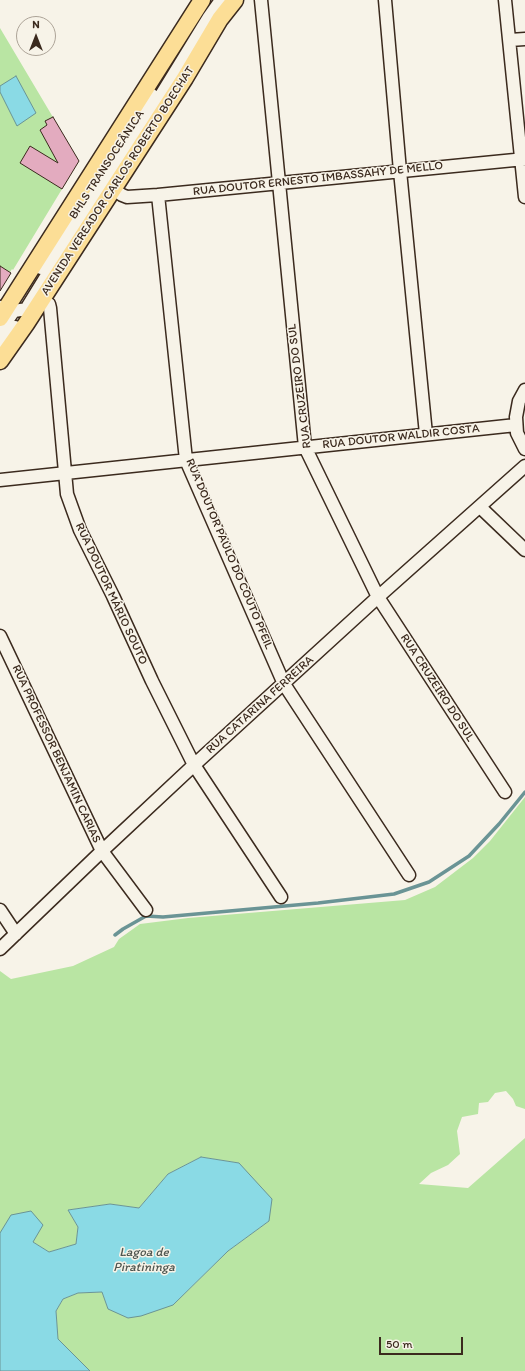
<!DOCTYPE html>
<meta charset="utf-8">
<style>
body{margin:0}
#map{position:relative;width:525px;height:1371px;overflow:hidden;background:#f7f3e8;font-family:Itim,sans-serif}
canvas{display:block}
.north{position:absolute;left:16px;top:16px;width:40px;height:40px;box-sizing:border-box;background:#f7f3e8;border:1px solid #aca397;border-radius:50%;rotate:0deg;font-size:11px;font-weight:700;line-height:16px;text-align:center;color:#3b2a1e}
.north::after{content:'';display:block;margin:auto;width:14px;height:18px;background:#3b2a1e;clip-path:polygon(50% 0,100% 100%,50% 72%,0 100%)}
.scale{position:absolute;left:379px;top:1337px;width:84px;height:18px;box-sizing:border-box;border:2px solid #3b2a1e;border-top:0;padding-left:5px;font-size:12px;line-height:14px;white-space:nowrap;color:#3b2a1e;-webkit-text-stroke:3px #f7f3e8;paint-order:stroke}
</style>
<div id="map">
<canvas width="525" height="1371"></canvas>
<div class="north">N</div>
<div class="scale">50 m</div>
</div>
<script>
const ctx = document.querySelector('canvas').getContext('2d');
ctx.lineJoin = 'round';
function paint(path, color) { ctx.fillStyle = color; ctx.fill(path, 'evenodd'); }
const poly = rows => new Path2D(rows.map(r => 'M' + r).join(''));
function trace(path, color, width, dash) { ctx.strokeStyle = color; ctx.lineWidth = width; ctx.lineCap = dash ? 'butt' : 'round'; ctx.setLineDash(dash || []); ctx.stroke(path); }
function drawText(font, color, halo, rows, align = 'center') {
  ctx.font = font + ' Itim,sans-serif'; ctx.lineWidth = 3; ctx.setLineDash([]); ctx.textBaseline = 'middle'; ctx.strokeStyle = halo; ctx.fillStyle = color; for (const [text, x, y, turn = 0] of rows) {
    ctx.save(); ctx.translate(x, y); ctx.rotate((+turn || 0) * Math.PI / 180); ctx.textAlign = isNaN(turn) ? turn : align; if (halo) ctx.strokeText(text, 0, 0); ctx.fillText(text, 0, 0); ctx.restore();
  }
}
paint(poly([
 [0,28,79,161,13,270,12,269,0,288],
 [525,797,525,1109,516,1106,513,1099,506,1091,495,1093,488,1102,479,1103,478,1114,462,1117,457,1131,460,1154,448,1165,431,1173,419,1184,468,1188,525,1138,525,1371,90,1371,58,1339,56,1311,63,1299,78,1293,102,1292,108,1309,173,1305,228,1251,269,1221,239,1163,201,1157,168,1174,139,1208,110,1204,68,1210,78,1227,76,1244,49,1252,33,1242,0,1233,0,971,11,979,73,966,114,947,119,939,140,924,188,918,405,900,435,887,473,858,490,841]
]), '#b9e5a3');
const water = poly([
 [16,76,36,113,17,126,0,92,0,86,16,76],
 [201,1157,239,1163,272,1199,269,1221,228,1251,173,1305,141,1316,128,1318,108,1309,102,1292,78,1293,63,1299,56,1311,58,1339,90,1371,0,1371,0,1233,11,1215,31,1211,43,1225,33,1242,49,1252,76,1244,78,1227,68,1210,110,1204,139,1208,168,1174,201,1157]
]);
paint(water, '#8adae5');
trace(water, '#6a9495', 1);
trace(poly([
 [115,935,123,929,146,916,163,917,318,903,394,894,429,882,469,856,499,824,525,792]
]), '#6a9495', 3.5);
const building = poly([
 [53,117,79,161,62,189,20,163,30,146,58,163,40,130,47,125,45,121,53,117],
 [0,266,11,273,0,291,0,266]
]);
paint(building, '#e3abbf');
trace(building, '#3b2a1e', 1);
const minor = poly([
 [261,0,305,447,378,597,505,792],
 [385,0,400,171,426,434],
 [505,0,525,197],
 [510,40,525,39],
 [113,189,122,195,127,197,158,195,525,159],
 [158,195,186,460,284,684,409,875],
 [41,268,152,95],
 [28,306,60,254,120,162,209,17,221,0],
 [0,307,5,310,14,311,27,309,42,300,49,304,50,308,67,494,80,530,113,596,152,681,194,765,281,897],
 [0,331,13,312],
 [0,346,15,327],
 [525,390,519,401,516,417,517,433,525,449],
 [0,480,516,425],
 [480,507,525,550],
 [0,636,102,851,146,910],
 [0,910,16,934],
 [0,949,102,851,194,765,378,597,525,466]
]);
const major = poly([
 [0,318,202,0],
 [0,361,26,324,185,78,220,19,235,0]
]);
trace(minor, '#3b2a1e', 15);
trace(major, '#3b2a1e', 19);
trace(minor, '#f7f3e8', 12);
trace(major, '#fcde96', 16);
drawText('12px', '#3b2a1e', '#f7f3e8', [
 ["BHLS TRANSOCEÂNICA",107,165,-57],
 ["RUA DOUTOR ERNESTO IMBASSAHY DE MELLO",318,179,-6],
 ["AVENIDA VEREADOR CARLOS ROBERTO BOECHAT",118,181,-57],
 ["RUA CRUZEIRO DO SUL",300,386,-97],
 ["RUA DOUTOR WALDIR COSTA",401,437,-6],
 ["RUA DOUTOR PAULO DO COUTO PFEIL",229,554,67],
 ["RUA DOUTOR MÁRIO SOUTO",111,594,65],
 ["RUA CRUZEIRO DO SUL",437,688,57],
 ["RUA CATARINA FERREIRA",260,705,-42],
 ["RUA PROFESSOR BENJAMIN CARIAS",56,754,65]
]);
drawText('italic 13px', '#4f5650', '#f7f3e8', [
 ["Lagoa de",144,1253],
 ["Piratininga",144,1268]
]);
</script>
